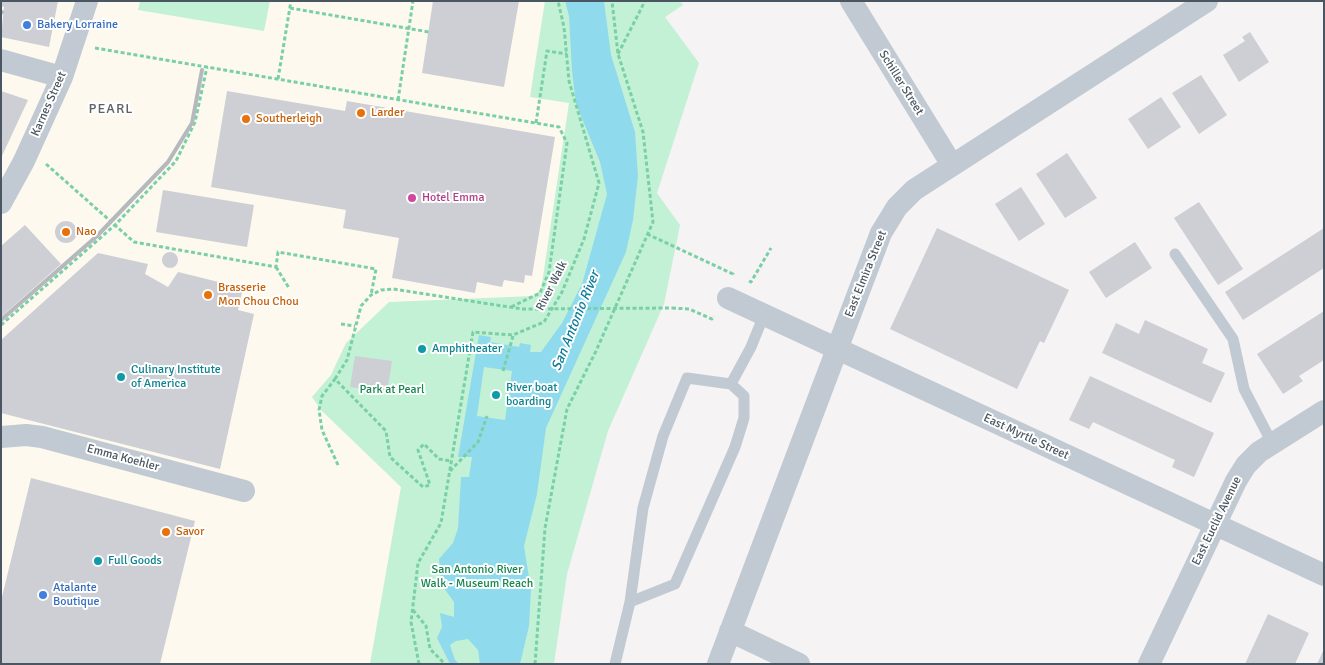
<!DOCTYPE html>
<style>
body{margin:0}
#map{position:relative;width:1325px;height:665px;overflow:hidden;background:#f5f3f3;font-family:Signika,sans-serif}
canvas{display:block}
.frame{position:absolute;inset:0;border:2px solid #4a5661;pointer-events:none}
</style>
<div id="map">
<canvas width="1325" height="665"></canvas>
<div class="frame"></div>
</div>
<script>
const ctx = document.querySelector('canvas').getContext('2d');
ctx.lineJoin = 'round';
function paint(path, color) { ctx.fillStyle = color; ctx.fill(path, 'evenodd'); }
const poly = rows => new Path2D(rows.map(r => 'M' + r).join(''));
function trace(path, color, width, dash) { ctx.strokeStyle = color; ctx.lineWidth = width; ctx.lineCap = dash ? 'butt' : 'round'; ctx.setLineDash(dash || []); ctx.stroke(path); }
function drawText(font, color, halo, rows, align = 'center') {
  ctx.font = font + ' Signika,sans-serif'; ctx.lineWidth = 4; ctx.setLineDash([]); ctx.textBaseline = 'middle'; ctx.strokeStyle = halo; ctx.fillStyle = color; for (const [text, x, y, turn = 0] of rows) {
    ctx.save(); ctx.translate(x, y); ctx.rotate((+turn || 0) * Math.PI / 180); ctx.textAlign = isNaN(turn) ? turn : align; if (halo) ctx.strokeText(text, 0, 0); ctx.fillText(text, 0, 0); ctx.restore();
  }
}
paint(poly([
 [1,1,545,1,533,75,569,103,541,290,533,296,346,343,331,375,312,397,321,410,401,487,370,664,1,664]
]), '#fdf9ef');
paint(poly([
 [140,1,270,1,264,31,138,10],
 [545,1,680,1,683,5,665,17,699,63,657,193,680,225,664,304,608,431,567,574,554,664,370,664,401,487,321,410,312,397,331,375,346,343,389,302,533,296,541,290,569,103,530,97]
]), '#c3f1d5');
paint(poly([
 [565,1,604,1,611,55,635,132,638,176,633,220,626,252,546,428,537,494,524,546,531,590,529,626,520,664,480,664,478,650,468,639,456,641,450,645,455,660,459,664,450,664,437,638,442,627,440,613,454,617,454,602,441,584,439,559,453,543,458,528,461,477,469,477,472,457,458,457,479,335,491,337,490,342,519,347,520,343,531,345,530,352,541,352,562,323,582,284,607,194,600,162,576,104,572,71,569,16],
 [484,367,512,371,505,420,477,416]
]), '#90daee');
paint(poly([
 [1,1,58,1,49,47,1,37,4,7,1,6],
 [433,1,519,1,504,87,422,73],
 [1250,32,1269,62,1239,82,1223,55,1245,41,1242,37],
 [1201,75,1227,115,1199,134,1172,93],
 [1,91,28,100,1,158],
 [227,91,345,111,347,101,555,137,532,276,525,275,524,283,504,280,502,287,477,282,475,293,392,278,399,238,343,228,346,210,211,187],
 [1161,97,1181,127,1148,149,1128,119],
 [1067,153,1097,198,1065,218,1036,174],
 [1021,187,1045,224,1019,241,995,204],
 [163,190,254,205,247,247,156,232],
 [1199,202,1243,269,1218,285,1174,218],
 '55 232a11 11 0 1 1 22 0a11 11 0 1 1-22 0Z',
 [25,225,61,264,1,317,1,246],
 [937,228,1069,290,1044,343,1040,341,1017,389,890,329],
 [1324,228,1324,268,1243,320,1225,292],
 [1135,242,1152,268,1106,298,1089,272],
 '162 260a8 8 0 1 1 16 0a8 8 0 1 1-16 0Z',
 [98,253,148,264,145,274,168,287,178,272,243,288,238,310,254,314,220,469,1,413,1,340],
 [1324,311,1324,360,1299,376,1303,381,1283,394,1257,354],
 [1145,320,1208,349,1202,363,1225,373,1211,403,1102,353,1116,323,1139,334],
 [355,356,392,361,387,393,350,387],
 [1090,376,1214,433,1194,477,1172,467,1175,460,1093,422,1089,429,1069,420],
 [31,478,195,521,160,664,1,664,1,601],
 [1268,614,1309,633,1295,664,1245,664],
 [1324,649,1324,664,1317,664]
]), '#cdcfd5');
trace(poly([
 [290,8,429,32],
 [95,48,559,127,567,143,549,272,540,293,511,307],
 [618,54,645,1],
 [278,79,291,1],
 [398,100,413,1],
 [536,123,547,51,567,54],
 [46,164,134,242,276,267,278,252,376,269,371,295],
 [647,234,733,274,732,276],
 [276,267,289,288],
 [749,281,751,282,771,248],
 [672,308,689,309,712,319,714,316],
 [341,324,355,326],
 [1,325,115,225,176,161,195,122,207,67],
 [503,371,513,336],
 [335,379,347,360,361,306,371,295,381,290,393,289,522,309],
 [338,465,322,430,319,410,322,396,335,379,386,431,390,457,423,487,430,485,418,450,424,444,439,459,451,461],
 [450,471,478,442,487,416],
 [413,610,426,626,430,649,445,664],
 [419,664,411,622,418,563,441,523,473,332,513,335,544,322,562,292,584,239,599,183,569,81,564,27,558,1],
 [535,664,545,528,567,409,596,351,653,222,643,132,618,54,612,1]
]), '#7ad0a6', 3, [4, 2.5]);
trace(poly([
 [1175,254,1233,339,1244,389,1272,443],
 [630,602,675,584,735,447,744,418,744,396,731,384],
 [615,664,630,602,643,508,663,436,687,378,731,384,751,347,764,315]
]), '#c1cad2', 11);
trace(poly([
 [851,1,952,165],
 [1,60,62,77],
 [1,203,24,161,62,77,87,1],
 [728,298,1324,575],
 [1,437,26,435,42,437,244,491],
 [730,631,799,664],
 [718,664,881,233,897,207,914,190,1207,1],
 [1149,664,1236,481,1246,465,1259,452,1324,411]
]), '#c1cad2', 22);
trace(poly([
 [1,13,2,12],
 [1,320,97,236,168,162,192,123,202,70]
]), '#b5b8bd', 4);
trace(poly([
 [522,309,672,308]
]), '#7ad0a6', 3, [4, 2.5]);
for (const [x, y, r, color] of [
 [27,25,5,"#3f7fe0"],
 [361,113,5,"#e8710a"],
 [246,119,5,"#e8710a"],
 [412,198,5,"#d1479c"],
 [66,232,5,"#e8710a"],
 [208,295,5,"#e8710a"],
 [422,349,5,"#0f9aa8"],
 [121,377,5,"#0f9aa8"],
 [496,395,5,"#0f9aa8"],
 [166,532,5,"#e8710a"],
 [98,561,5,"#0f9aa8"],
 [43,595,5,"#3f7fe0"]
]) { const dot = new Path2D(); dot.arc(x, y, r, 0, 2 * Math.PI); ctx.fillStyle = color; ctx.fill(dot); trace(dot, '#fff', 2); }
drawText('12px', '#366cbe', '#fff', [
 ["Bakery Lorraine",37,25],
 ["Atalante",53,588],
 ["Boutique",53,602]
], 'left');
drawText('12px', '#4a5661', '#fff', [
 ["Schiller Street",901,83,58],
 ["Karnes Street",49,104,-66],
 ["East Elmira Street",866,274,-68],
 ["River Walk",552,286,-63],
 ["East Myrtle Street",1026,437,25],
 ["Emma Koehler",123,458,15],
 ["East Euclid Avenue",1217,521,-64]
]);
drawText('12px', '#c56008', '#fff', [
 ["Larder",371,113],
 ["Southerleigh",256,119],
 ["Nao",76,232],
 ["Brasserie",218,288],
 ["Mon Chou Chou",218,302],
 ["Savor",176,532]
], 'left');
drawText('12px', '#b23c85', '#fff', [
 ["Hotel Emma",422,198]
], 'left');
drawText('12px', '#0d838f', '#fff', [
 ["Amphitheater",432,349],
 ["Culinary Institute",131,370],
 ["of America",131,384],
 ["River boat",506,388],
 ["boarding",506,402],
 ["Full Goods",108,561]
], 'left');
drawText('12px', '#17864f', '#fff', [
 ["Park at Pearl",392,390],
 ["San Antonio River",477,570],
 ["Walk - Museum Reach",477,584]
]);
ctx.letterSpacing = '1px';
drawText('14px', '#5f6368', '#fff', [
 ["PEARL",111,109]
]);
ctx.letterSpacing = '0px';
drawText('italic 14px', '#0c7c9b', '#fff', [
 ["San Antonio River",576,321,-68]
]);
</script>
